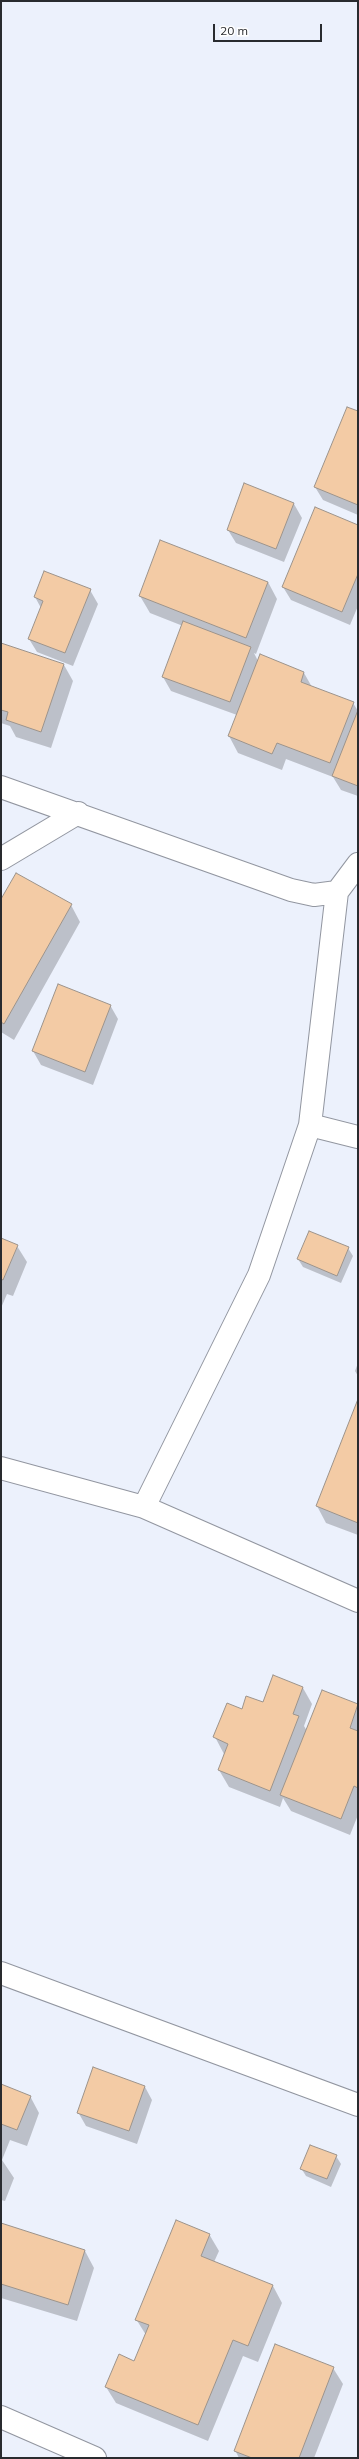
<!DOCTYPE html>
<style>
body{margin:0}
#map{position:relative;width:359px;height:2459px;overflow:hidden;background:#ecf1fc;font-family:Mulish,sans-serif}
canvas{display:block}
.frame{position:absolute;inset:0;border:2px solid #292b2f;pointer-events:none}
.scale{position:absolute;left:213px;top:24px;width:109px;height:18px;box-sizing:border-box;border:2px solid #292b2f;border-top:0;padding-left:5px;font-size:12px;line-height:14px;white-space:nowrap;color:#292b2f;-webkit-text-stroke:3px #fff;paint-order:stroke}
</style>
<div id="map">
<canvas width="359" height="2459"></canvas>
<div class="frame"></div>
<div class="scale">20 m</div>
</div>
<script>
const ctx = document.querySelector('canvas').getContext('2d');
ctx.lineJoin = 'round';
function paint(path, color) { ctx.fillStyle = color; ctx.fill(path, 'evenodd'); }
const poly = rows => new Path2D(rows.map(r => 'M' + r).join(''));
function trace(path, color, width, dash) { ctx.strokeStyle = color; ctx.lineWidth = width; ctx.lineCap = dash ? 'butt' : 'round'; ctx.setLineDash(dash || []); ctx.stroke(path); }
paint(poly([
 [358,412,358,515,323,500,315,487],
 [245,485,294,504,302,518,284,562,236,543,228,530],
 [358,526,358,606,350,625,291,600,283,587],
 [268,582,277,599,256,654,254,653,258,661,304,673,312,687,353,703,358,711,358,796,341,790,333,777,286,759,282,770,238,753,229,736,237,715,171,691,163,677,183,626,150,613,140,596],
 [90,590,98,604,73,666,37,652,29,639,41,608,35,597],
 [1,644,64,665,73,681,51,748,16,737,10,726,1,723],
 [1,901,71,905,80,922,14,1040,1,1032],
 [110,1005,118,1019,93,1085,41,1065,33,1051],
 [1,1239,17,1246,27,1262,13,1296,7,1294,1,1308],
 [348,1248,353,1256,341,1283,303,1267,298,1259],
 [358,1363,358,1376,355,1371],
 [358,1402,358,1535,326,1523,317,1506],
 [303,1688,312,1704,304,1726,307,1731,322,1691,358,1705,358,1815,350,1835,291,1811,283,1798,280,1807,229,1787,219,1770,224,1754,215,1737,242,1710],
 [1,2085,30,2096,39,2113,27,2146,10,2140,2,2160,14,2178,5,2201,1,2200],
 [145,2087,152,2100,137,2144,86,2126,78,2112],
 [336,2156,341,2164,331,2187,306,2176,301,2168],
 [1,2224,85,2251,94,2268,77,2321,1,2298],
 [209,2234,219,2251,214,2262,273,2286,282,2303,258,2362,243,2356,208,2441,116,2403,106,2387,135,2362,146,2335,136,2319],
 [333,2368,343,2384,314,2458,239,2458,235,2450]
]), '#0003');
const building = poly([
 [347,407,358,411,358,505,314,487,347,407],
 [244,483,294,503,276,549,227,530,244,483],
 [315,507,358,525,358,574,342,612,282,587,315,507],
 [160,540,268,582,246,638,139,596,160,540],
 [44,571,91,589,65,653,28,639,43,601,34,597,44,571],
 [183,621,251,647,230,702,162,677,183,621],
 [1,643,64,664,41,732,6,720,8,712,1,710,1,643],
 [260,654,304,672,301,682,354,702,330,763,277,743,272,754,228,736,260,654],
 [358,710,358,786,332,776,358,710],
 [16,873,72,904,4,1024,1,1022,1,899,16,873],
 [58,984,111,1005,85,1072,32,1051,58,984],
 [309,1231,349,1247,337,1276,297,1259,309,1231],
 [1,1238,18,1245,3,1280,1,1279,1,1238],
 [358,1399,358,1523,316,1506,358,1399],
 [273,1675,303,1687,293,1714,299,1716,270,1791,218,1770,228,1744,213,1737,227,1703,242,1709,246,1696,263,1702,273,1675],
 [322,1690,358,1704,350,1728,358,1731,358,1788,354,1786,341,1819,280,1795,322,1690],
 [93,2067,145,2086,129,2131,77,2113,93,2067],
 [1,2084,31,2096,17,2130,1,2124,1,2084],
 [310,2145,337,2155,327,2179,300,2169,310,2145],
 [176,2220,210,2234,201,2256,273,2285,248,2346,233,2340,198,2425,105,2387,119,2354,134,2361,149,2325,135,2320,176,2220],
 [1,2223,85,2250,68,2305,1,2284,1,2223],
 [275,2344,334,2367,299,2458,252,2458,234,2451,275,2344]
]);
paint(building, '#f3cba5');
trace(building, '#9c938b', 1);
const street = poly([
 [1,787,291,890,314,895,337,892,358,864],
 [1,859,78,813],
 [310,1125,358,1137],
 [1,1468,144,1507,358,1601],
 [144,1507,259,1275,310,1125,337,892],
 [1,2417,95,2458]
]);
const secondary = poly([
 [1,1973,358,2105]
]);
trace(street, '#9296a0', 24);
trace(secondary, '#9296a0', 24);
trace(street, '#fff', 22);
trace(secondary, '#fff', 22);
</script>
